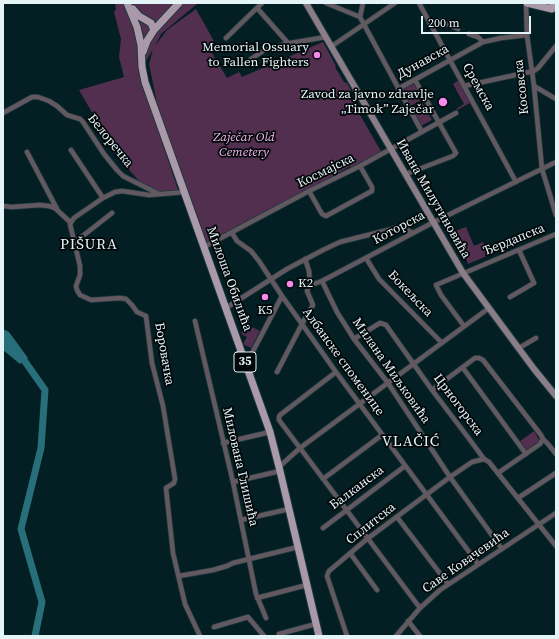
<!DOCTYPE html>
<meta charset="utf-8">
<style>
body{margin:0}
#map{position:relative;width:559px;height:639px;overflow:hidden;background:#031f24;font-family:"Source Serif 4",serif}
canvas{display:block}
.frame{position:absolute;inset:0;border:4px solid #e4f4f7;pointer-events:none}
.scale{position:absolute;left:421px;top:16px;width:110px;height:18px;box-sizing:border-box;border:2px solid #e4f4f7;border-top:0;padding-left:5px;font-size:12px;line-height:14px;white-space:nowrap;color:#e4f4f7;-webkit-text-stroke:3px #010709;paint-order:stroke}
</style>
<div id="map">
<canvas width="559" height="639"></canvas>
<div class="frame"></div>
<div class="scale">200 m</div>
</div>
<script>
const ctx = document.querySelector('canvas').getContext('2d');
ctx.lineJoin = 'round';
function paint(path, color) { ctx.fillStyle = color; ctx.fill(path, 'evenodd'); }
const poly = rows => new Path2D(rows.map(r => 'M' + r).join(''));
function trace(path, color, width, dash) { ctx.strokeStyle = color; ctx.lineWidth = width; ctx.lineCap = dash ? 'butt' : 'round'; ctx.setLineDash(dash || []); ctx.stroke(path); }
function drawText(font, color, halo, rows, align = 'center') {
  ctx.font = font + ' "Source Serif 4",serif'; ctx.lineWidth = 3.5; ctx.setLineDash([]); ctx.textBaseline = 'middle'; ctx.strokeStyle = halo; ctx.fillStyle = color; for (const [text, x, y, turn = 0] of rows) {
    ctx.save(); ctx.translate(x, y); ctx.rotate((+turn || 0) * Math.PI / 180); ctx.textAlign = isNaN(turn) ? turn : align; if (halo) ctx.strokeText(text, 0, 0); ctx.fillText(text, 0, 0); ctx.restore();
  }
}
paint(poly([
 [115,3,198,3,161,34,155,46,167,30,196,9,215,43,209,48,227,78,239,72,242,77,323,42,336,66,335,67,344,82,347,83,351,90,348,94,382,153,351,169,350,166,314,187,207,243,205,243,158,108,149,64,153,49,139,73,178,190,160,192,139,181,118,157,79,90,124,77,119,57,121,39,114,12,116,9],
 [459,80,472,102,457,110,456,109,464,104,453,84],
 [413,82,423,99,409,107,399,89],
 [422,102,432,120,421,126,411,108],
 [466,227,474,246,483,242,489,255,468,264,455,231],
 [252,327,260,331,251,348,243,344,247,337,241,334,243,329,250,332],
 [534,431,540,441,525,451,519,442]
]), '#532f4f');
paint(poly([
 [3,329,9,332,28,358,20,364,3,350]
]), '#286f7b');
trace(poly([
 [19,353,45,390,41,448,21,529,42,602,35,636]
]), '#286f7b', 7);
const street = poly([
 [326,3,360,17,422,132],
 [419,3,516,182],
 [526,3,527,35,534,86,542,169,556,215],
 [257,8,288,43],
 [360,17,363,3],
 [430,24,440,21,458,29],
 [469,34,478,37,483,42],
 [226,38,262,3],
 [332,46,395,3],
 [251,59,263,51,285,44,326,37],
 [464,86,534,71,538,68,556,46],
 [534,86,556,99],
 [398,89,483,42,501,38,527,35],
 [3,113,32,97,38,97,49,101,57,106,67,115,80,119,83,122,104,154,117,170,123,176,159,194],
 [71,150,103,198],
 [27,152,57,209],
 [406,174,453,156,456,153,415,80],
 [309,191,322,214,326,216,372,191,372,187,360,166],
 [185,192,149,195,122,191,115,192,103,198,74,218,70,224,80,266,80,275,76,286,77,290,80,295,91,300,120,298,126,299,132,305,137,312,146,316,152,363,163,406,175,479,174,483,166,488,173,553,185,604,200,636],
 [3,206,12,207,40,205,49,206,55,208,70,222],
 [232,233,237,241,251,251,259,261,282,296,336,372,478,564],
 [75,242,112,213],
 [204,247,309,191,360,166,456,113],
 [366,258,379,279,442,343],
 [305,259,309,271,310,283,314,284,322,281,434,222,556,162],
 [322,281,337,312,354,339,388,383,450,477,502,549],
 [510,297,534,283,519,250],
 [226,308,287,269,323,250,340,242,396,228,405,229,413,233],
 [195,321,233,482,256,594,266,618],
 [464,326,441,295,436,285,556,234],
 [354,339,380,323,386,325,432,390,467,436,484,459,489,462,556,546],
 [519,348,536,338],
 [244,360,252,353,282,296],
 [463,368,526,454],
 [277,372,302,324,313,305,307,291,310,283],
 [336,372,280,415,279,417,279,420,420,608],
 [432,390,475,358,479,358,483,360,541,435,543,439,540,444,498,473],
 [543,439,548,444,556,454],
 [223,443,270,432],
 [279,467,300,448,489,308],
 [323,479,382,435],
 [233,482,280,471],
 [518,498,556,473],
 [397,517,448,584],
 [241,520,289,509],
 [323,528,405,466],
 [350,553,377,590],
 [179,576,213,570,227,566,233,563,298,547],
 [257,598,307,585],
 [408,621,420,636],
 [214,627,248,617,264,636],
 [279,634,316,624],
 [347,636,327,576,329,571,367,539,450,477,472,462,484,459],
 [396,636,420,608,440,590,556,513]
]);
const secondary = poly([
 [306,3,463,273,534,369,556,396]
]);
const primary = poly([
 [127,3,137,27,141,45,142,67,145,82,270,432,280,471,319,636],
 [527,3,552,9,553,3],
 [133,9,139,16,151,23,154,30],
 [143,52,147,41,154,30,179,3]
]);
trace(street, '#1e393d', 6);
trace(secondary, '#1e393d', 8);
trace(primary, '#1e393d', 9);
trace(street, '#625960', 4.5);
trace(secondary, '#8b7d88', 6);
trace(primary, '#aa99a8', 7);
for (const [x, y, r, color] of [
 [317,55,4,"#f788ec"],
 [443,102,5,"#f788ec"],
 [290,284,4,"#f788ec"],
 [265,297,4,"#f788ec"]
]) { const dot = new Path2D(); dot.arc(x, y, r, 0, 2 * Math.PI); ctx.fillStyle = color; ctx.fill(dot); trace(dot, '#010709', 1.5); }
for (const [x, y, w] of [
 [245,362,22]
]) { const box = new Path2D(); box.roundRect(x - w / 2, y - 10, w, 20, 3); ctx.fillStyle = '#010709'; ctx.fill(box); trace(box, '#e4f4f7', 1); }
drawText('bold 12px', '#e4f4f7', null, [
 ["35",245,362]
]);
drawText('13px', '#e4f4f7', '#010709', [
 ["Memorial Ossuary",309,48],
 ["to Fallen Fighters",309,63],
 ["Zavod za javno zdravlje",434,95],
 ["„Timok” Zaječar",434,110],
 ["K2",298,284,"left"],
 ["K5",265,311,"center"]
], 'right');
drawText('13px', '#e4f4f7', '#010709', [
 ["Дунавска",423,62,-29],
 ["Сремска",478,87,61],
 ["Косовска",522,87,-96],
 ["Белоречка",110,141,51],
 ["Космајска",326,171,-26],
 ["Ивана Милутиновића",433,199,60],
 ["Которска",399,228,-28],
 ["Ђердапска",514,240,-22],
 ["Милоша Обилића",229,279,70],
 ["Бокељска",410,294,46],
 ["Боровачка",164,354,80],
 ["Албанске споменице",343,362,54],
 ["Милана Миљковића",391,371,55],
 ["Црногорска",458,405,53],
 ["Милована Глишића",240,467,77],
 ["Балканска",357,488,-37],
 ["Сплитска",371,524,-38],
 ["Саве Ковачевића",466,561,-35]
]);
drawText('italic 13px', '#f5b6ed', '#010709', [
 ["Zaječar Old",244,138],
 ["Cemetery",244,153]
]);
ctx.letterSpacing = '1px';
drawText('15px', '#e4f4f7', '#010709', [
 ["PIŠURA",89,245],
 ["VLAČIĆ",411,442]
]);
ctx.letterSpacing = '0px';
</script>
